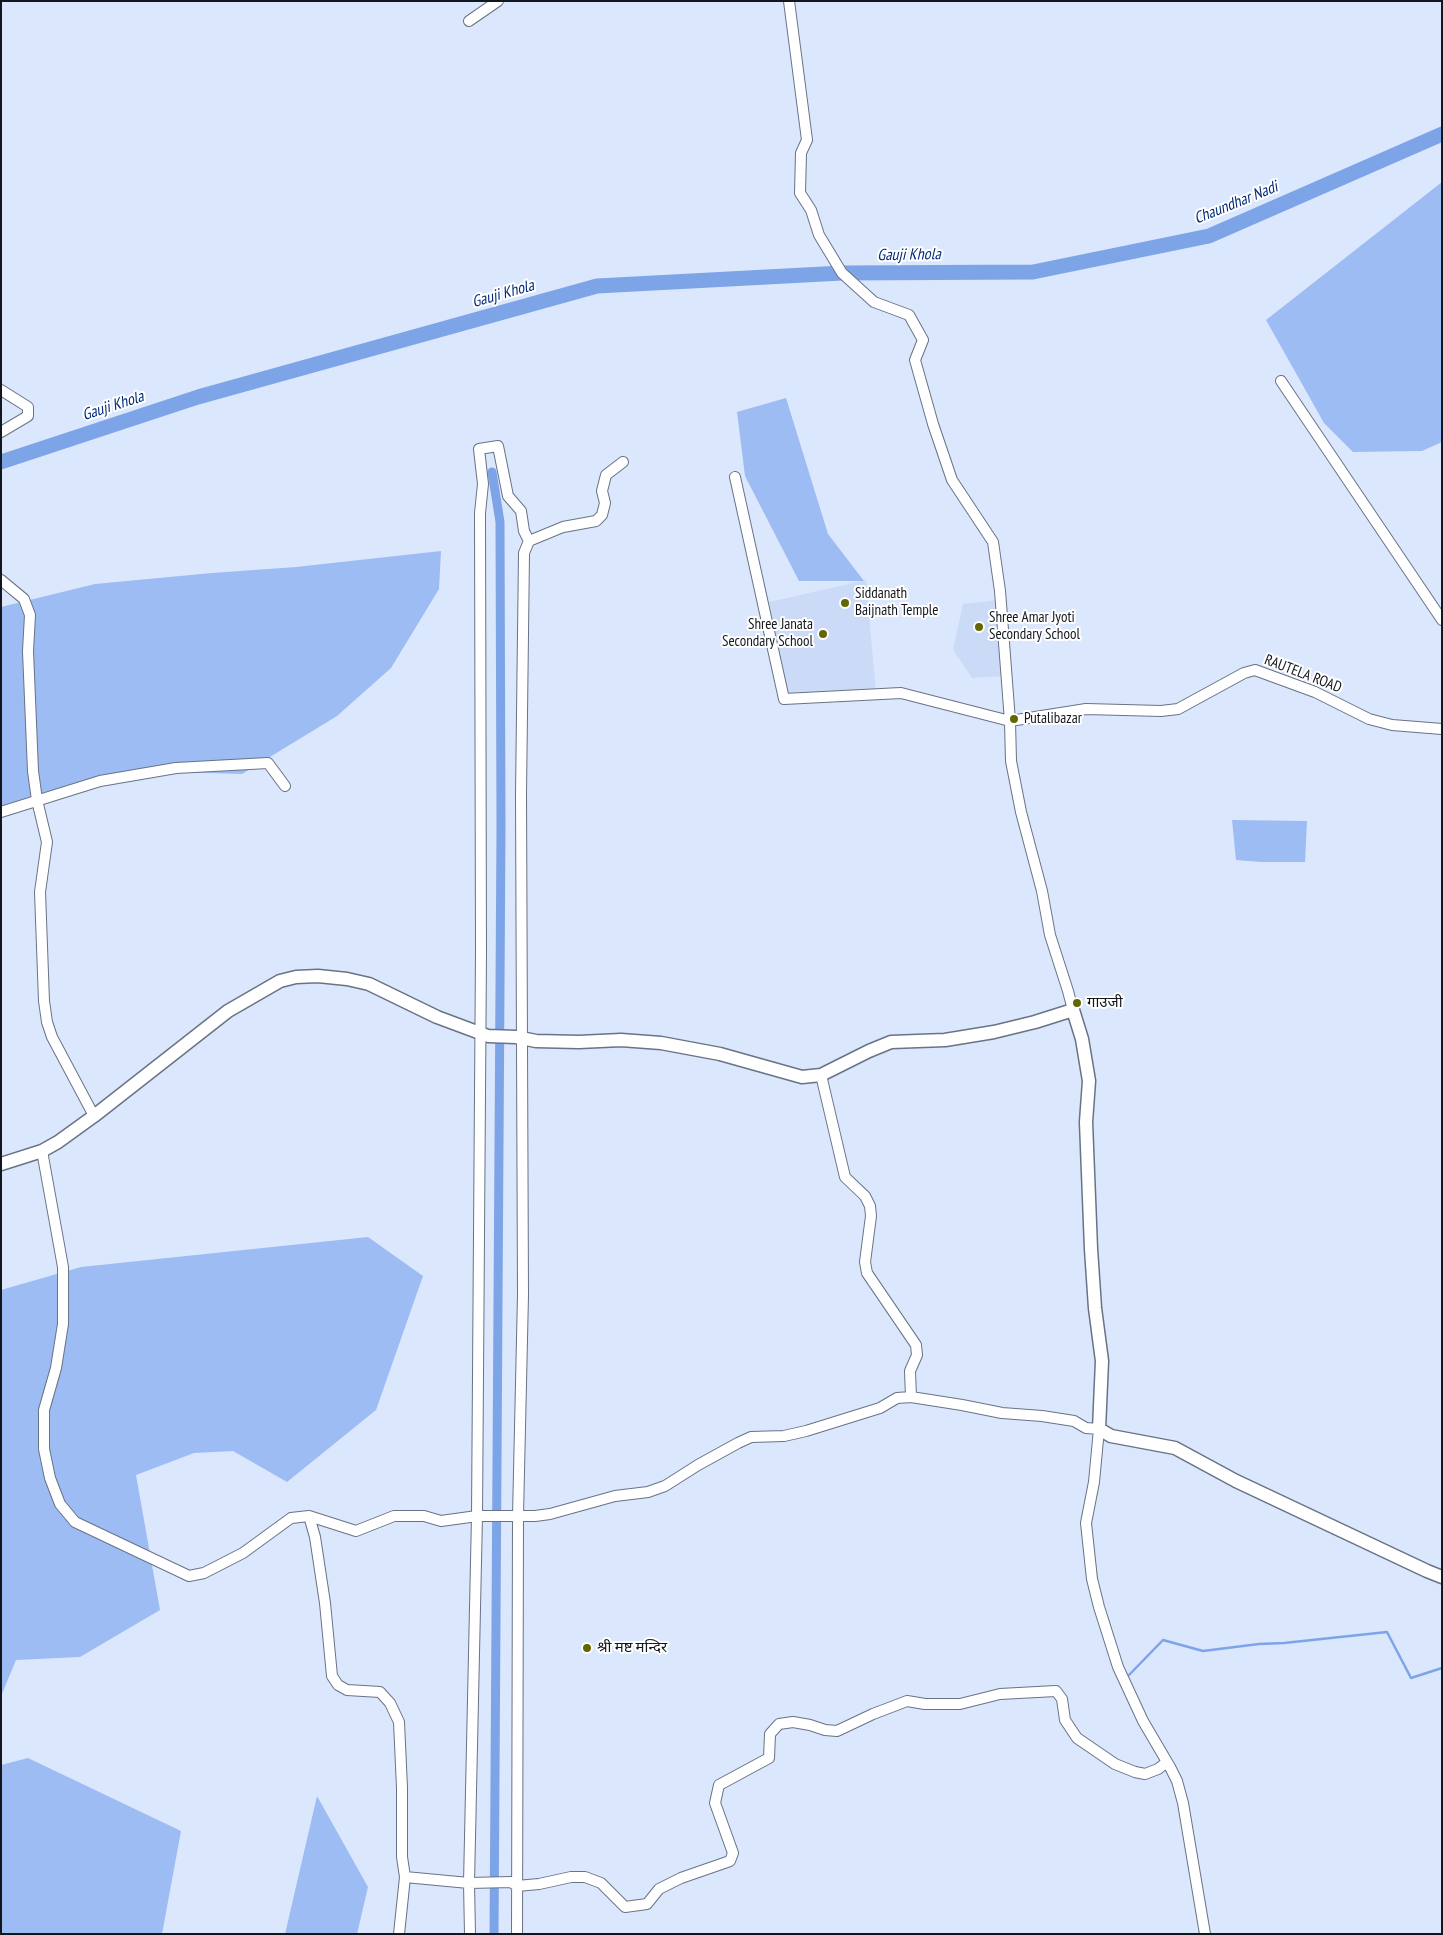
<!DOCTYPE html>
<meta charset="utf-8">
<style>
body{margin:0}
#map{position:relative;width:1443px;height:1935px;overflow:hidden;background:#dbe7fd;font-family:"PT Sans Narrow",sans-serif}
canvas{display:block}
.frame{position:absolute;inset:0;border:2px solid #12161d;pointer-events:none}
</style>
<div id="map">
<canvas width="1443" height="1935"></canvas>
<div class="frame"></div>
</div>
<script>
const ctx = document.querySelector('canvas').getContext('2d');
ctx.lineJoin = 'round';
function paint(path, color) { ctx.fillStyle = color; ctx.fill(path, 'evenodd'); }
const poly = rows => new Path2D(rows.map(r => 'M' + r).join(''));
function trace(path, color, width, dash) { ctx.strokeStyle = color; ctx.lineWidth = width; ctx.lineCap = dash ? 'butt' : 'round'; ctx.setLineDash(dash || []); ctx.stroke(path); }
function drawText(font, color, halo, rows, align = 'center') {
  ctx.font = font + ' "PT Sans Narrow","Noto Sans Devanagari",sans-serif'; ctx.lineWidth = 4; ctx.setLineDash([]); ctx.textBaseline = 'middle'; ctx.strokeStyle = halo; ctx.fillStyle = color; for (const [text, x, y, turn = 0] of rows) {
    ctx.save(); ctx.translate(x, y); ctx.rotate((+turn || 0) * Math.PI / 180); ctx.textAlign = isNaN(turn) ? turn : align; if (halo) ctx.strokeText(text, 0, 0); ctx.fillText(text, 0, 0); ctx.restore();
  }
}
paint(poly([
 [866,580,876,692,786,698,769,602],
 [997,600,1003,676,972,678,953,650,963,604]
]), '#cbdbf7');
paint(poly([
 [1442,182,1442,442,1422,451,1353,452,1324,423,1266,320],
 [786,398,828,534,864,581,799,581,745,476,737,412],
 [441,551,439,589,391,668,337,716,242,774,138,771,1,809,1,607,95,584,212,573,296,567],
 [1232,820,1307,821,1305,862,1261,862,1236,860],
 [368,1237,423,1276,376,1410,287,1482,233,1451,194,1453,136,1475,160,1610,80,1657,16,1660,1,1696,1,1290,81,1267],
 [28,1758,181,1831,162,1934,1,1934,1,1765],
 [317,1796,368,1887,357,1934,285,1934]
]), '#9dbcf4');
trace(poly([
 [1129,1675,1163,1640,1203,1651,1259,1644,1284,1643,1387,1632,1411,1678,1442,1668]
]), '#7ea4e8', 2.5);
trace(poly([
 [492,472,500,522,501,828,494,1934]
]), '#7ea4e8', 9);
trace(poly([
 [1,462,198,397,597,286,842,273,1033,272,1209,236,1442,134]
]), '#7ea4e8', 15);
const minor = poly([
 [789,1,807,140,801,153,800,193,811,210,819,235,842,273,874,302,909,315,923,340,915,360,933,424,952,480,993,542,1000,591,1010,721,1011,761,1021,812,1042,891,1050,935,1068,991,1073,1010],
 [469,21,498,1],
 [1281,381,1442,620],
 [1,390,28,407,28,416,1,432],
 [735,477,784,699,901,693,1010,721,1086,709,1161,711,1178,709,1244,673,1255,670,1315,692,1369,719,1392,725,1442,729],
 [1,580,24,599,30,615,28,651,33,771,37,800,47,842,40,892,44,1001,47,1022,52,1037,94,1116],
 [1,812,100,781,176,768,268,763,285,786],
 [821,1075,845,1177,865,1196,870,1206,871,1216,865,1262,867,1273,916,1345,917,1355,910,1371,911,1397],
 [42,1151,63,1267,63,1324,56,1368,44,1410,44,1449,50,1478,60,1504,75,1522,189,1576,204,1573,243,1553,291,1518,309,1516,356,1531,394,1516,424,1516,441,1521,477,1516,535,1516,550,1514,615,1496,648,1492,665,1486,698,1465,738,1443,751,1437,784,1436,806,1431,880,1408,897,1398,911,1397,962,1405,1002,1413,1042,1416,1074,1421,1086,1428,1099,1429,1094,1482,1086,1523,1092,1579,1099,1607,1118,1667,1143,1721,1170,1767,1177,1781,1183,1803,1205,1934],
 [309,1516,315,1537,325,1603,332,1676,338,1685,347,1690,380,1692,390,1703,399,1722,402,1788,402,1857,405,1877,469,1883,511,1882,517,1886,539,1884,571,1877,585,1877,601,1883,625,1907,647,1904,659,1889,681,1878,730,1861,733,1853,715,1803,719,1785,769,1758,770,1734,779,1724,793,1722,810,1725,825,1730,837,1731,873,1714,907,1701,925,1704,960,1704,1000,1694,1056,1691,1062,1699,1065,1720,1077,1738,1115,1764,1135,1772,1145,1774,1158,1769,1167,1762],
 [399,1934,405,1877],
 [470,1934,469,1883,477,1516,481,952,480,513,483,484,479,449,498,446,508,496,521,511,524,531,529,541],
 [517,1934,518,1516,523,1295,521,794,524,553,529,541,563,527,596,521,602,515,605,503,602,491,606,475,623,462]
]);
const tertiary = poly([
 [1,1164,42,1151,58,1142,94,1116,228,1011,280,981,296,977,318,976,347,979,369,984,437,1017,488,1036,516,1037,536,1041,579,1042,621,1040,661,1043,720,1054,802,1077,821,1075,869,1051,891,1042,945,1040,994,1032,1035,1022,1073,1010,1082,1039,1089,1081,1086,1122,1091,1249,1095,1308,1102,1361,1099,1429,1111,1436,1175,1448,1236,1481,1427,1571,1442,1577]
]);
trace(minor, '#687385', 12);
trace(tertiary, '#687385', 15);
trace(minor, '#fff', 10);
trace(tertiary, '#fff', 12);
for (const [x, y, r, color] of [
 [845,603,5,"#636601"],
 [979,627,5,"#636601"],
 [823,634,5,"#636601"],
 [1014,719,5,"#636601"],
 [1077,1003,5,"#636601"],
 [587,1648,5,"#636601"]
]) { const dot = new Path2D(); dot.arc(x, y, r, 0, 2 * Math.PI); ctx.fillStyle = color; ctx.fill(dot); trace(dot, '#fff', 2); }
drawText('15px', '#12161d', '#fff', [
 ["Siddanath",855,594],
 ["Baijnath Temple",855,611],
 ["Shree Amar Jyoti",989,618],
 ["Secondary School",989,635],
 ["Shree Janata",813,625,"right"],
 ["Secondary School",813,642,"right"],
 ["Putalibazar",1024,719],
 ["गाउजी",1087,1003],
 ["श्री मष्ट मन्दिर",597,1648]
], 'left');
drawText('15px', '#12161d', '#fff', [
 ["RAUTELA ROAD",1303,674,21]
]);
drawText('italic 16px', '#032c79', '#fff', [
 ["Chaundhar Nadi",1236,203,-22],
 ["Gauji Khola",909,255,-1],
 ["Gauji Khola",503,294,-16],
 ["Gauji Khola",113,406,-18]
]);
</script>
